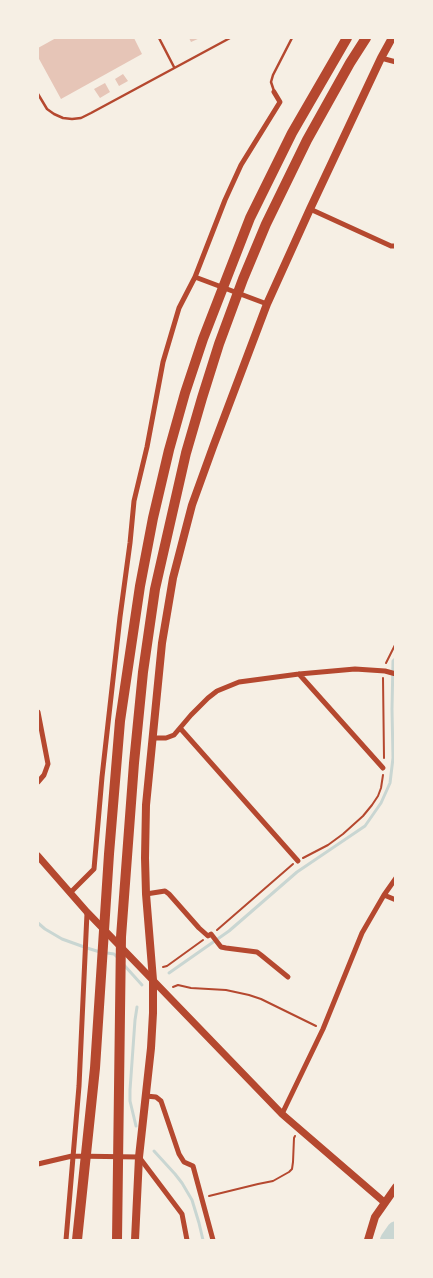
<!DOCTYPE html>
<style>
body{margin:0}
#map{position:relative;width:433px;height:1278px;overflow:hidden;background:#f6efe4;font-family:Rubik,sans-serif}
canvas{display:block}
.frame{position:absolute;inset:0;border:39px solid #f6efe4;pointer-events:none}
</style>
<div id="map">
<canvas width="433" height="1278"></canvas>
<div class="frame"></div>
</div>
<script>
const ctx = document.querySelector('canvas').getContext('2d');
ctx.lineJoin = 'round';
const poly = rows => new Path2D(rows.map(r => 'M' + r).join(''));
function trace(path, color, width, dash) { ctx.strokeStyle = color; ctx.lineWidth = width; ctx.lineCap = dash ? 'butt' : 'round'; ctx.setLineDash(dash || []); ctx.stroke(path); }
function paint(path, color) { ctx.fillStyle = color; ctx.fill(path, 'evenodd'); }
trace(poly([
 [38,923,45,929,62,939,87,948,100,952,114,954,118,958],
 [124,965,142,985],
 [169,973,229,931,297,872,365,826,381,803,390,783,393,758,392,709,393,661,396,658],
 [136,1126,130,1101,130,1090,135,1020,137,1007],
 [154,1151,175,1174,182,1183,192,1200,199,1223,203,1240]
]), '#c9d6d2', 3);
trace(poly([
 [389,1240,396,1230]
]), '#c9d6d2', 18);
paint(poly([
 [56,38,134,38,142,54,61,99,38,57,38,48],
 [189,38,200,38,191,42],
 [123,74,128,81,119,86,115,79],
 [105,83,110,92,100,98,94,89]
]), '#e6c5b7');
trace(poly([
 [386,663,396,643],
 [383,678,384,758],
 [303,858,328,845,343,834,363,816,372,805,378,796,381,788,383,775],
 [217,930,293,864],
 [163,967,167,966,203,940],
 [173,987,178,985,191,988,226,990,249,995,261,999,316,1026],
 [209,1196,258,1184,273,1181,289,1172,292,1169,293,1162,294,1138,295,1136]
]), '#b5482f', 2);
trace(poly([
 [159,38,174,67],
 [274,91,271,82,273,75,292,38],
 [38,94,47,109,54,114,63,118,72,119,81,118,91,113,230,38]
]), '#b5482f', 2.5);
trace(poly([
 [381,58,396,62],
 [310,209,391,246,396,246],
 [195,277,225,200,241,165,280,102,274,92],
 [299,674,383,768],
 [38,712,48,764,44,775,38,782],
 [180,728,298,861],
 [152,738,166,738,174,735,191,715,208,698,217,691,239,682,299,674,355,669,385,671,396,674],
 [70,893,94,869,102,777,120,617,130,543,134,501,147,447,163,362,179,308,195,277,267,304],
 [146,894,165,891,169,894,199,928,208,936,211,934,221,947,226,948,257,952,261,955,288,977],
 [384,895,396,900],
 [146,1096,156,1097,161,1101,179,1154,184,1162,193,1166,213,1240],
 [282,1114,323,1029,362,933,384,895,396,878],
 [38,1164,72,1156,139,1157,182,1214,187,1240],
 [66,1240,79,1086,87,913]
]), '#b5482f', 5);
trace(poly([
 [38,856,87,912,282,1114,384,1202]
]), '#b5482f', 7);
trace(poly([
 [135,1240,139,1157,151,1048,153,1013,153,980,146,894,145,858,146,805,162,643,173,578,192,505,213,447,267,304,310,209,381,58,392,38],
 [368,1240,375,1217,396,1187]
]), '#b5482f', 8);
trace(poly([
 [77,1240,95,1068,109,854,120,721,140,586,153,518,169,450,185,393,203,339,250,218,292,133,347,38],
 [117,1240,121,937,134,763,143,672,155,589,186,453,202,398,219,344,243,279,266,224,307,140,350,63,366,38]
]), '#b5482f', 10);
</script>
